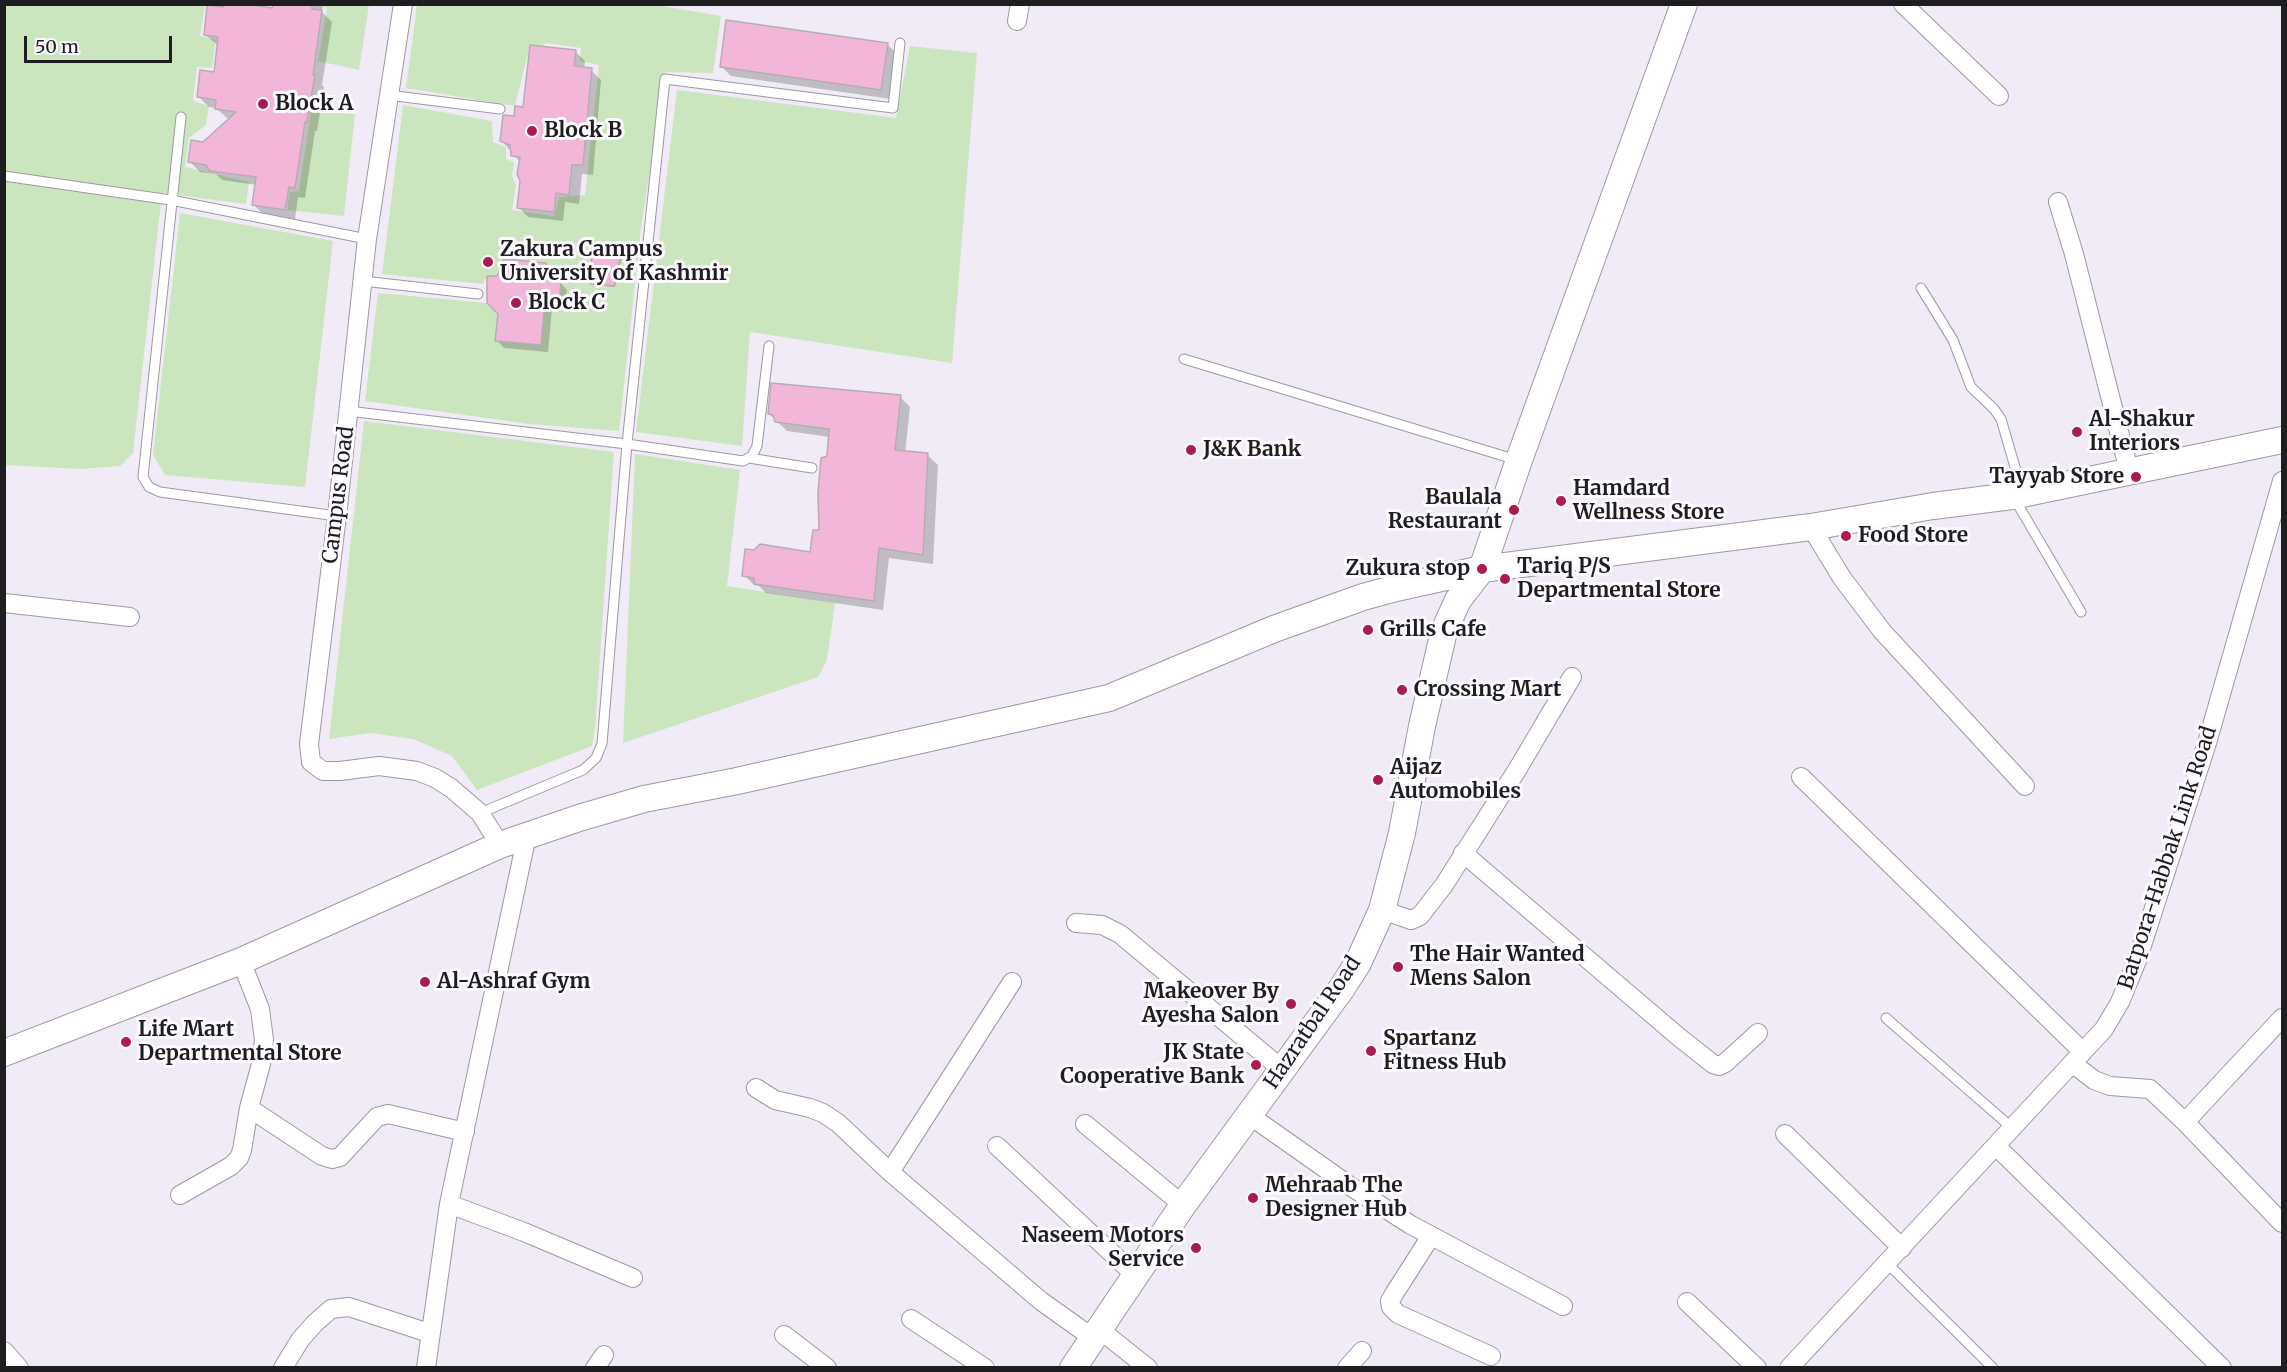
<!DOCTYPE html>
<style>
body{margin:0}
#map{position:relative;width:2287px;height:1372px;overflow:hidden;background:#f0ebf6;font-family:Merriweather,serif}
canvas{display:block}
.frame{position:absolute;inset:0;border:6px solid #1e1d20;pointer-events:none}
.scale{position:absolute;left:24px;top:36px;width:148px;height:27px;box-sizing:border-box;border:3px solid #1e1d20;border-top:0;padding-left:8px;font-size:18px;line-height:21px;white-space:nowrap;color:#1e1d20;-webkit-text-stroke:4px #fcfafe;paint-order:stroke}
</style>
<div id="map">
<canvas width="2287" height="1372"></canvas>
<div class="frame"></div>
<div class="scale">50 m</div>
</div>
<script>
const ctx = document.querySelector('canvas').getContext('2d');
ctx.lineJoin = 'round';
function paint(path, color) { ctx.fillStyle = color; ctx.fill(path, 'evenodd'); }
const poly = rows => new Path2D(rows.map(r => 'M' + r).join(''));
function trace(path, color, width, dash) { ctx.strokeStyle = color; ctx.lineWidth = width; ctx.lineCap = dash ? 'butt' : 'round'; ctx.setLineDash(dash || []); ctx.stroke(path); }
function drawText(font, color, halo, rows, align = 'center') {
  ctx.font = font + ' Merriweather,serif'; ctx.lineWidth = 6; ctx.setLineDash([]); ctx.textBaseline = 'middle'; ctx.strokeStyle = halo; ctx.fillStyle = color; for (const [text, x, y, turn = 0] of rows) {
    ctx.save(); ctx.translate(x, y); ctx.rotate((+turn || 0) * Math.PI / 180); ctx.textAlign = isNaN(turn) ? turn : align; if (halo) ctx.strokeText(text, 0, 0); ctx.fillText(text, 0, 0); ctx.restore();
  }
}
paint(poly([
 [651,4,721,16,713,73,665,72,641,228,619,431,529,424,365,401,378,293,487,303,498,314,495,341,540,345,545,302,558,304,561,281,544,280,545,263,504,259,497,276,487,276,483,284,382,274,403,105,492,121,493,142,506,147,506,159,514,162,512,176,516,185,512,210,554,216,559,197,585,195,599,65,580,61,581,48,546,43,542,46,530,45,515,106,406,88,417,5],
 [4,5,205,5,200,36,216,40,212,68,197,67,193,101,209,106,206,125,189,138,185,167,249,182,246,204,162,193,133,453,120,466,82,469,5,465],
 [319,5,369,5,359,70,318,61,327,8],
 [910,46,977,53,952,363,750,332,742,446,636,432,677,90,896,118],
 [311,111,355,114,344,216,287,210,290,192,299,191],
 [180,213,333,241,305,487,165,475,153,455],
 [364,421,614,452,595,729,592,746,477,790,452,756,413,739,370,733,329,739],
 [635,454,740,470,727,586,835,603,827,660,818,677,623,743]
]), '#cbe6be');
paint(poly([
 [274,4,323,4,322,12,332,22,322,85,324,87,317,131,315,131,305,198,298,197,295,219,264,215,254,205,257,185,222,180,216,174,200,172,190,162,204,144,231,119,227,118,216,108,209,107,199,97,215,74,218,45,205,35,273,10],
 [887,44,897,54,891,99,731,76,721,66],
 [575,51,585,61,584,69,591,70,601,80,593,175,582,174,579,204,565,202,563,221,528,217,518,207,521,163,501,140,516,118],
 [622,247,624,249,615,287,595,285,593,283],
 [545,264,552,272,551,282,560,282,567,290,565,310,552,309,548,352,504,348,497,340,499,313,498,277],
 [900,397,910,407,905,453,927,455,938,465,933,564,889,558,883,610,766,593,759,586,754,585,744,575,812,554,821,532,830,437,787,431,769,414]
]), '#0003');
const building = poly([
 [226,4,247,4,272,8,273,4,312,4,312,9,322,10,313,75,315,75,307,122,305,122,295,188,289,187,285,210,252,205,256,177,210,171,206,165,188,162,191,140,203,142,236,112,215,109,216,100,197,97,200,70,214,72,218,37,204,35,207,5,223,7,226,4],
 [726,20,888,43,881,90,720,67,726,20],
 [530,45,576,50,574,66,592,68,583,165,572,165,569,195,556,193,554,212,517,208,520,181,517,174,520,157,511,156,510,145,500,141,503,115,514,116,515,106,523,107,530,45],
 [592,242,623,246,614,286,591,284,592,242],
 [504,259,546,263,544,280,561,281,559,304,545,302,541,345,495,341,498,314,487,303,487,276,497,276,504,259],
 [771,383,901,395,895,450,928,453,923,555,879,548,874,601,754,584,754,578,742,576,745,549,754,550,760,544,810,552,813,530,819,530,818,493,821,458,827,456,829,429,775,422,773,415,768,414,771,383]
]);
paint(building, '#f1b6d8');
trace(building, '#b7acb2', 1.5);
const lane = poly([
 [388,95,500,109],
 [181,117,143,477,149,487,160,492,337,516],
 [4,176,171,200,367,239],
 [363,281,478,294],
 [1921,288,1953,340,1971,387,1994,409,2001,419,2022,491],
 [1184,359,1517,460],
 [348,411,627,444,743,461,752,456,757,446,769,346],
 [749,458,812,468],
 [2014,498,2081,612],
 [480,813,583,770,596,758,602,744,627,444,665,79,893,108,900,43],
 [1886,1018,2011,1127],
 [1887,1263,1993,1368]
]);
const street = poly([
 [403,4,367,239,337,516,309,744,311,762,323,771,340,771,379,766,417,771,435,778,451,788,480,813,500,845],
 [1903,4,1999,96],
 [1017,21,1020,4],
 [2058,202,2074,254,2129,471],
 [1811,527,1842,578,1882,631,2025,786],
 [4,603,130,617],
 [1801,777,2083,1052],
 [1463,853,1680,1038,1713,1064,1719,1066,1725,1063,1758,1033],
 [1382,910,1411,920,1420,916,1444,885,1517,770,1572,677],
 [1076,923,1102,925,1120,934,1283,1070],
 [2072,1063,2094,1080,2110,1086,2150,1089,2185,1122,2282,1223],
 [756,1088,775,1100,810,1108,823,1113,838,1123,890,1172,1041,1301,1093,1338],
 [249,1108,322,1156,332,1159,340,1157,377,1117,388,1114,465,1132],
 [1249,1115,1350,1186,1411,1225,1563,1306],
 [2185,1122,2282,1018],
 [1085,1124,1183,1205],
 [1785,1134,1902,1248],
 [997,1146,1135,1275],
 [1996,1146,2222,1368],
 [890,1172,1012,982],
 [180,1195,231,1166,239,1158,242,1150,249,1108,261,1064,264,1040,260,1009,241,961],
 [449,1204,524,1232,633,1278],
 [1431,1236,1394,1294,1390,1301,1391,1307,1398,1314,1491,1356],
 [1687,1302,1757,1368],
 [911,1319,985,1368],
 [1099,1329,1148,1368],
 [784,1335,827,1368],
 [4,1351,19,1368],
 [283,1368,300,1340,315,1323,331,1309,349,1307,429,1333],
 [426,1368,449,1204,527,835],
 [595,1368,604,1355],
 [1347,1368,1362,1351],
 [1789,1368,2104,1029,2120,1002,2138,958,2207,743,2282,481]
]);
const secondary = poly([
 [4,1053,241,961,500,845,579,818,644,799,737,781,1109,698,1274,629,1363,597,1396,588,1482,569,1811,527,1933,506,2012,496,2282,440],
 [1073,1368,1183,1205,1342,988,1358,963,1382,910,1402,833,1422,726,1444,631,1458,600,1482,569,1519,460,1684,4]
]);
trace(lane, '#9d98a2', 11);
trace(street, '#9d98a2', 20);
trace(secondary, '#9d98a2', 28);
trace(lane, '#fff', 9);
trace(street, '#fff', 18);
trace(secondary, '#fff', 26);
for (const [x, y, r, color] of [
 [263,104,6,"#ab1a50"],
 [532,131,6,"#ab1a50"],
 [488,262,6,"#ab1a50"],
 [516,303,6,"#ab1a50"],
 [2077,432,6,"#ab1a50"],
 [1191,450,6,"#ab1a50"],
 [2136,477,6,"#ab1a50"],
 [1561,501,6,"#ab1a50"],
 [1514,510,6,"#ab1a50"],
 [1846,536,6,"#ab1a50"],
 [1482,569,6,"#ab1a50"],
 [1505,579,6,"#ab1a50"],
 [1368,630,6,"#ab1a50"],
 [1402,690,6,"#ab1a50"],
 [1378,780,6,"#ab1a50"],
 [1398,967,6,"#ab1a50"],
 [425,982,6,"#ab1a50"],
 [1291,1004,6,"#ab1a50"],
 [126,1042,6,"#ab1a50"],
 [1371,1051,6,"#ab1a50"],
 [1256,1065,6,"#ab1a50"],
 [1253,1198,6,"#ab1a50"],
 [1196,1248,6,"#ab1a50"]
]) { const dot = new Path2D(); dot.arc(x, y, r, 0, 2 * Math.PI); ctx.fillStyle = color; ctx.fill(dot); trace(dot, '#fcfafe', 2); }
drawText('bold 21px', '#1e1d20', '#fcfafe', [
 ["Block A",275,104],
 ["Block B",544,131],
 ["Zakura Campus",500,250],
 ["University of Kashmir",500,274],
 ["Block C",528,303],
 ["Al-Shakur",2089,420],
 ["Interiors",2089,444],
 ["J&K Bank",1203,450],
 ["Tayyab Store",2124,477,"right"],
 ["Hamdard",1573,489],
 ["Wellness Store",1573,513],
 ["Baulala",1502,498,"right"],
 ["Restaurant",1502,522,"right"],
 ["Food Store",1858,536],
 ["Tariq P/S",1517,567],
 ["Departmental Store",1517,591],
 ["Zukura stop",1470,569,"right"],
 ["Grills Cafe",1380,630],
 ["Crossing Mart",1414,690],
 ["Aijaz",1390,768],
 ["Automobiles",1390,792],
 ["The Hair Wanted",1410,955],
 ["Mens Salon",1410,979],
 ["Al-Ashraf Gym",437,982],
 ["Makeover By",1279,992,"right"],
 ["Ayesha Salon",1279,1016,"right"],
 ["Life Mart",138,1030],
 ["Departmental Store",138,1054],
 ["Spartanz",1383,1039],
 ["Fitness Hub",1383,1063],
 ["JK State",1244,1053,"right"],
 ["Cooperative Bank",1244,1077,"right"],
 ["Mehraab The",1265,1186],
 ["Designer Hub",1265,1210],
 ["Naseem Motors",1184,1236,"right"],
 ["Service",1184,1260,"right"]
], 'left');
drawText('21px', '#1e1d20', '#fcfafe', [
 ["Campus Road",339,495,-83],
 ["Batpora-Habbak Link Road",2168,858,-72],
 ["Hazratbal Road",1313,1023,-56]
]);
</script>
